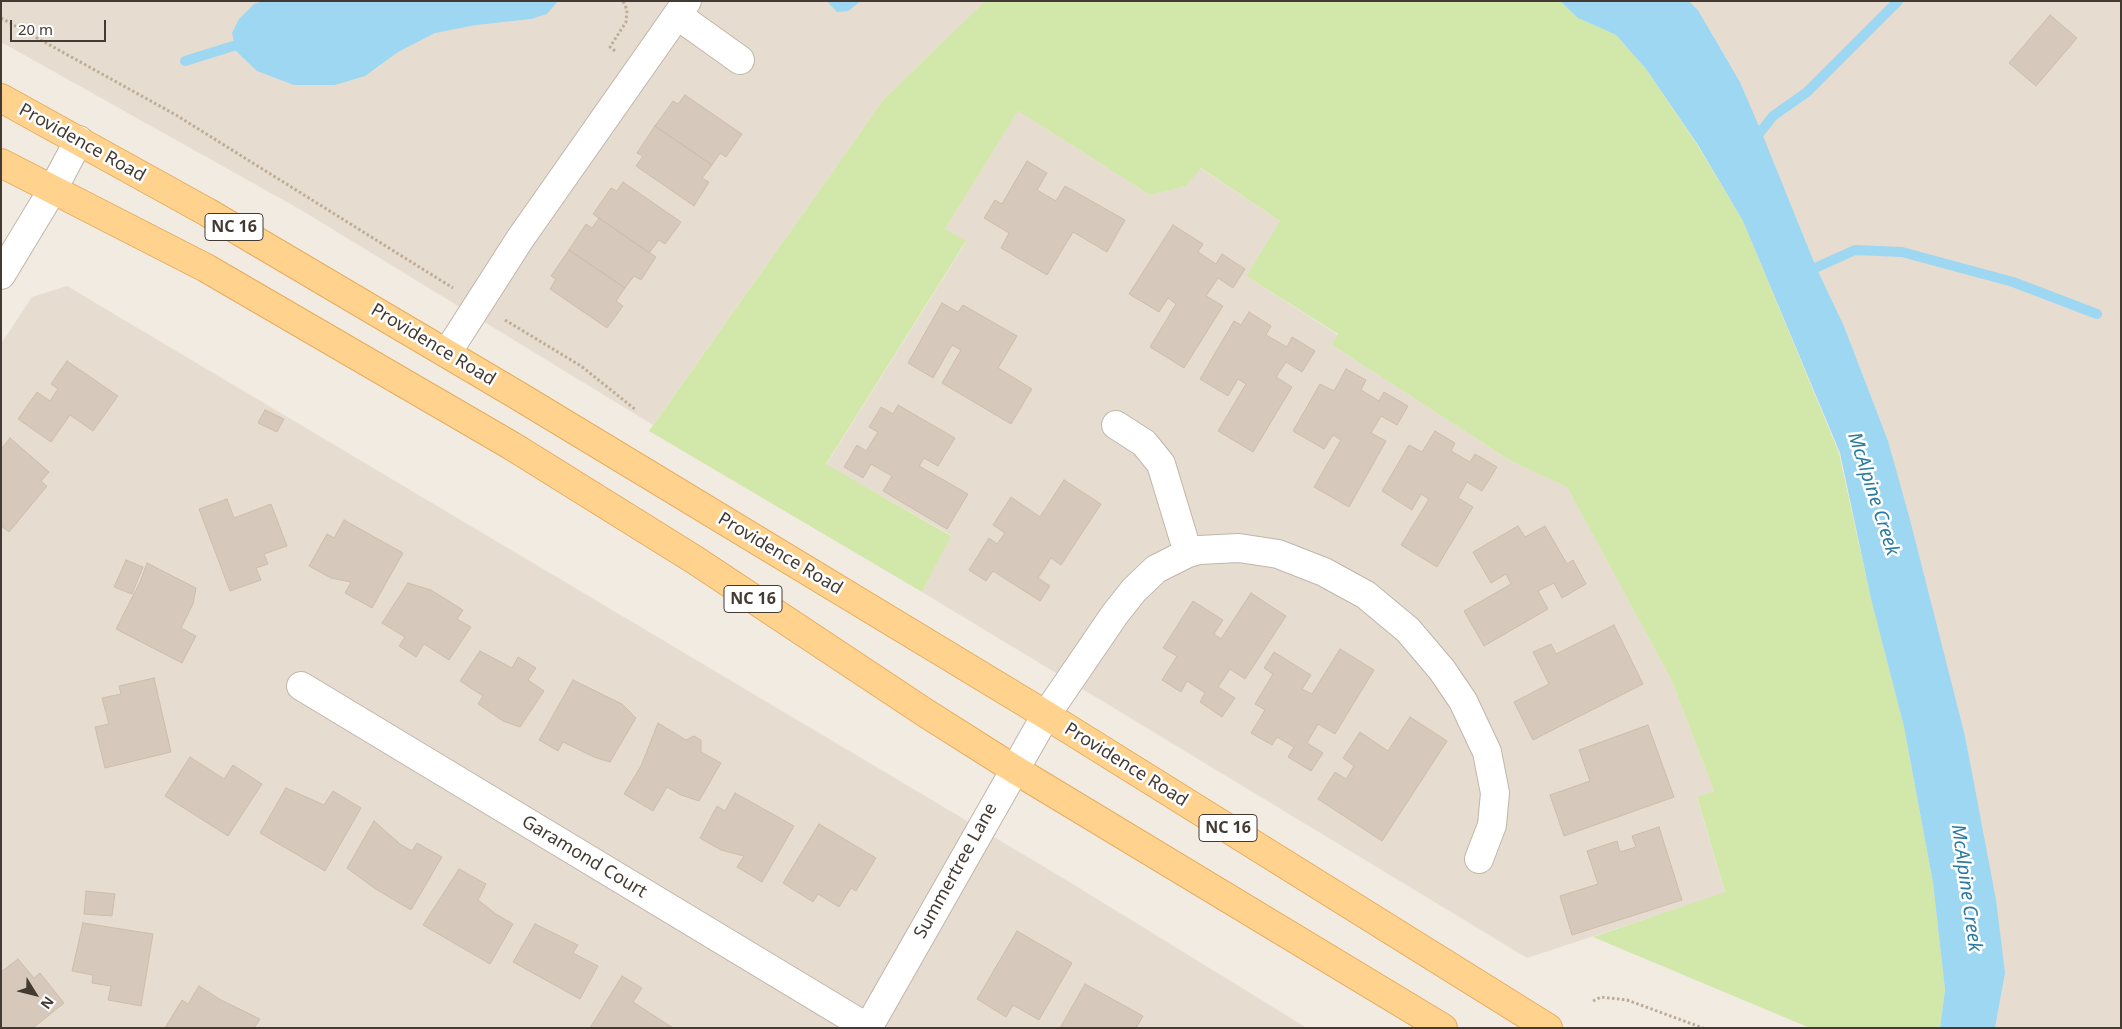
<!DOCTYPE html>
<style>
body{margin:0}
#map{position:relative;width:2122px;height:1029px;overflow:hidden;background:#f2ebe2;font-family:"Noto Sans",sans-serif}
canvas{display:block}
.frame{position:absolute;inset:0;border:2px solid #433b33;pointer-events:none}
.north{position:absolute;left:10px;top:969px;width:50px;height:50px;-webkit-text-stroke:4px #fff;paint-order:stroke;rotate:126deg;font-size:14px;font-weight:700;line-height:20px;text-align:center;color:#433b33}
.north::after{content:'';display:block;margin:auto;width:18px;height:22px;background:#433b33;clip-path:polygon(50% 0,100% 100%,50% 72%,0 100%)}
.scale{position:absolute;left:10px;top:20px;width:96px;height:22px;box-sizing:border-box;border:2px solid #433b33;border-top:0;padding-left:6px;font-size:15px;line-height:18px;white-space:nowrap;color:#433b33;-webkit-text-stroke:4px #fff;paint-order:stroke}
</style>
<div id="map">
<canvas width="2122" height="1029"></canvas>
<div class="frame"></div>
<div class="north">N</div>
<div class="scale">20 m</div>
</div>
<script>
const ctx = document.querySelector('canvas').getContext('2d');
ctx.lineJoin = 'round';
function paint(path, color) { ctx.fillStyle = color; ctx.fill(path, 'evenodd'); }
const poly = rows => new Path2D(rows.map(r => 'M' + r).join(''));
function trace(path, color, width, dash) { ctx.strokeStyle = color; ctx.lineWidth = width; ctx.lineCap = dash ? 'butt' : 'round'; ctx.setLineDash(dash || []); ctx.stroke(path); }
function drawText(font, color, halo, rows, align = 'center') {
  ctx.font = font + ' "Noto Sans",sans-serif'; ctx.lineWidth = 5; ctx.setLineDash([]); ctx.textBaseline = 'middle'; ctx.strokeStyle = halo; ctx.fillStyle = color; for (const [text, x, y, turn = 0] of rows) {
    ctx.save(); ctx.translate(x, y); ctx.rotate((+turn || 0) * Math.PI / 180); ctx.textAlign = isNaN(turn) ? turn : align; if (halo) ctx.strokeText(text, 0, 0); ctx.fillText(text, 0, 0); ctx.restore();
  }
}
paint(poly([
 [1,1,985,1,884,99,653,425,301,210,1,42],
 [1689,1,2121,1,2121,1028,1995,1028,2005,973,1965,736,1888,441,1844,326,1816,267,1740,82,1698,10],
 [1018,111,1150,195,1186,186,1200,168,1280,221,1246,276,1338,335,1332,345,1511,461,1567,487,1672,681,1714,791,1697,798,1725,893,1527,958,922,592,951,535,826,465,966,242,945,229],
 [67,286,1058,875,1307,1028,1,1028,1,344,32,297]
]), '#e6ddd0');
paint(poly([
 [985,1,1560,1,1578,18,1616,35,1646,69,1698,146,1743,221,1839,453,1871,599,1904,727,1933,883,1945,990,1940,1028,1810,1028,1593,937,1725,892,1697,797,1714,791,1672,681,1567,487,1511,461,1332,345,1338,334,1246,276,1280,221,1201,168,1186,186,1150,195,1018,111,945,229,966,241,826,464,951,536,922,592,649,431,884,99]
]), '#d2e7aa');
paint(poly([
 [263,1,558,1,547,14,531,19,476,25,435,33,398,52,365,76,335,85,294,85,257,71,236,51,232,33,239,19,254,4],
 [827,1,861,1,848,11,837,12],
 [1560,1,1689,1,1698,10,1740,82,1761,131,1816,267,1844,326,1888,441,1909,516,1965,736,1996,900,2005,973,1995,1028,1940,1028,1945,990,1933,883,1904,727,1871,599,1840,453,1743,221,1698,145,1646,69,1616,35,1578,18]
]), '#9dd7f1');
trace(poly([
 [185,61,246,42],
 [1754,140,1773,116,1807,92,1898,1],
 [1804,273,1855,250,1902,252,2013,282,2097,314]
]), '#9dd7f1', 10);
const building = poly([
 [2050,15,2077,38,2036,86,2009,63,2050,15],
 [685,95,742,134,726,157,720,153,712,165,655,126,673,101,678,104,685,95],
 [655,126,712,165,702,178,709,182,694,206,636,166,643,156,637,153,655,126],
 [1027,161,1047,173,1037,190,1056,201,1065,186,1125,220,1107,252,1073,232,1047,275,1001,248,1009,233,984,218,995,200,1002,204,1027,161],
 [623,182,681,222,665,244,659,240,649,253,593,214,611,188,617,191,623,182],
 [599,218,656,257,641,280,634,276,625,288,569,250,586,224,592,228,599,218],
 [1173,225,1203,244,1198,252,1216,264,1222,254,1245,269,1233,288,1218,278,1206,296,1223,306,1184,368,1150,347,1176,304,1168,298,1159,312,1129,294,1173,225],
 [569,250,625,288,616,301,623,306,607,328,550,289,556,279,551,276,569,250],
 [942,303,958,312,963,305,1017,336,998,368,1032,389,1011,424,942,383,961,350,952,345,933,378,908,363,942,303],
 [1249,312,1271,326,1266,335,1287,347,1292,337,1315,351,1302,372,1286,362,1276,377,1292,387,1253,452,1218,431,1246,384,1238,379,1228,396,1200,379,1234,321,1241,325,1249,312],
 [67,361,118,396,93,431,70,415,51,442,18,419,37,392,50,401,58,389,51,384,67,361],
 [1346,369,1366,380,1361,390,1379,401,1384,392,1408,406,1397,425,1381,416,1371,433,1386,441,1349,507,1314,487,1341,440,1333,435,1324,449,1293,431,1320,384,1334,391,1346,369],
 [898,405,955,438,938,466,924,458,919,466,968,494,947,529,883,491,892,476,871,464,863,478,844,467,857,445,866,451,878,432,869,427,881,407,893,414,898,405],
 [265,410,284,419,277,432,258,423,265,410],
 [1435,431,1455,443,1451,451,1470,462,1475,454,1497,467,1482,491,1467,482,1458,498,1473,507,1437,567,1401,545,1429,499,1421,494,1412,510,1382,491,1409,445,1422,452,1435,431],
 [10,438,49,472,41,481,47,486,9,532,1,526,1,449,10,438],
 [1064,480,1101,504,1061,565,1051,558,1038,578,1050,586,1040,601,993,571,986,581,969,570,989,538,997,544,1005,533,993,525,1011,497,1040,517,1064,480],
 [227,499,234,518,271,504,287,546,264,554,268,564,256,568,261,580,230,591,199,509,227,499],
 [344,520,403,553,372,608,345,593,351,582,331,578,309,566,327,534,334,538,344,520],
 [1518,526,1525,537,1545,526,1567,564,1573,560,1586,584,1562,598,1554,583,1538,591,1548,609,1484,646,1464,611,1511,584,1506,574,1491,583,1473,552,1518,526],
 [126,560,143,567,132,594,114,587,126,560],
 [147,563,196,588,193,604,181,628,196,636,182,663,116,629,140,582,147,563],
 [408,583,431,590,463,610,457,619,471,627,449,660,424,644,416,657,399,646,405,637,382,623,408,583],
 [1251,593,1286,616,1245,679,1230,669,1218,687,1235,698,1222,717,1200,702,1205,693,1187,681,1181,692,1162,680,1177,656,1163,648,1193,601,1223,620,1214,634,1221,639,1251,593],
 [1614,625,1643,684,1533,740,1514,702,1549,684,1533,652,1551,644,1556,654,1614,625],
 [1340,649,1374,670,1335,734,1318,724,1307,743,1323,753,1311,771,1288,757,1294,747,1277,737,1272,745,1251,733,1265,710,1255,704,1273,674,1264,668,1274,652,1311,675,1302,689,1312,694,1340,649],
 [480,651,512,668,518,657,536,668,528,680,544,691,520,727,503,721,478,704,483,696,460,681,480,651],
 [154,678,171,752,105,768,95,727,109,724,102,698,121,694,119,686,154,678],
 [573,680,622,704,636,718,610,762,594,757,563,742,558,751,539,740,573,680],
 [1410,717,1447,741,1382,841,1318,799,1335,772,1346,779,1354,766,1343,758,1360,732,1388,751,1410,717],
 [658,723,686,740,694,736,701,740,701,752,721,763,699,801,681,795,667,787,653,811,624,794,641,766,658,723],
 [1648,725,1674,797,1564,836,1550,795,1590,781,1579,750,1648,725],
 [190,757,224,779,233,765,262,784,228,836,165,796,190,757],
 [286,788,324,805,333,791,361,808,325,871,260,833,286,788],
 [735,793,794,826,762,882,737,867,744,856,721,850,700,838,717,806,725,811,735,793],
 [374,821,400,844,412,851,417,843,442,857,411,910,374,888,347,868,374,821],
 [819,824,876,858,856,891,851,888,839,907,818,894,813,902,783,883,819,824],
 [1659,827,1682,900,1572,935,1560,896,1598,884,1587,851,1617,841,1620,852,1636,847,1632,836,1659,827],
 [459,869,486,884,478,900,496,914,513,924,490,964,423,925,459,869],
 [86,891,115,894,112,916,84,914,86,891],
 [83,923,153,934,141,1006,108,1000,111,986,92,983,93,975,72,971,83,923],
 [535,924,578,945,573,953,598,966,580,999,513,962,535,924],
 [1017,931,1072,963,1039,1020,1013,1005,1006,1017,977,999,1017,931],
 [18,959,34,978,40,973,64,1003,33,1028,1,1028,1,972,18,959],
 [622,976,642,988,633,1002,673,1028,590,1028,622,976],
 [1085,984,1143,1016,1136,1028,1060,1028,1085,984],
 [199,986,221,1000,260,1019,254,1028,165,1028,182,1000,188,1004,199,986]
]);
paint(building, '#d6c8bb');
trace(building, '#cebdab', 1);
const street = poly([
 [677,15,740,60],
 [1,275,53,189,79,140],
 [447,353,520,239,687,1],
 [1116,425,1144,443,1161,464,1188,553],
 [301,686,868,1028],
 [868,1028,1046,715,1115,614,1134,590,1156,569,1188,553,1199,550,1239,548,1278,554,1324,572,1366,595,1408,630,1442,670,1463,701,1487,752,1495,793,1492,825,1479,859]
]);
const primary = poly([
 [1,98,207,212,517,395,1046,715,1548,1028],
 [1,163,206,268,512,446,695,560,924,712,1014,769,1443,1028]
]);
trace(street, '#c0b5a8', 30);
trace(primary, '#e5ad5d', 30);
trace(poly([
 [1,18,176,115,453,288],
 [615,51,610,47,626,22,627,10,623,1],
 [505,320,581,366,636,410],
 [1593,1001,1601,997,1627,1000,1703,1028]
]), '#bfac96', 3, [2.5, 2.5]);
trace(street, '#fff', 28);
trace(primary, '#ffd28e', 28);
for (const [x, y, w] of [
 [234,227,58],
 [753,599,58],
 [1228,828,58]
]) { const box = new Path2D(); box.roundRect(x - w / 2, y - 13.5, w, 27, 4); ctx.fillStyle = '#fff'; ctx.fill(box); trace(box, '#433b33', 1); }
drawText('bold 16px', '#433b33', null, [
 ["NC 16",234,227],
 ["NC 16",753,599],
 ["NC 16",1228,828]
]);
drawText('18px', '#433b33', '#fff', [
 ["Providence Road",82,143,29],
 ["Providence Road",433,345,31],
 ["Providence Road",780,554,31],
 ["Providence Road",1126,765,32],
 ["Garamond Court",584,857,31],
 ["Summertree Lane",956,871,-61]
]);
drawText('italic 19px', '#297aa0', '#fff', [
 ["McAlpine Creek",1873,494,72],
 ["McAlpine Creek",1966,888,82]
]);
</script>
